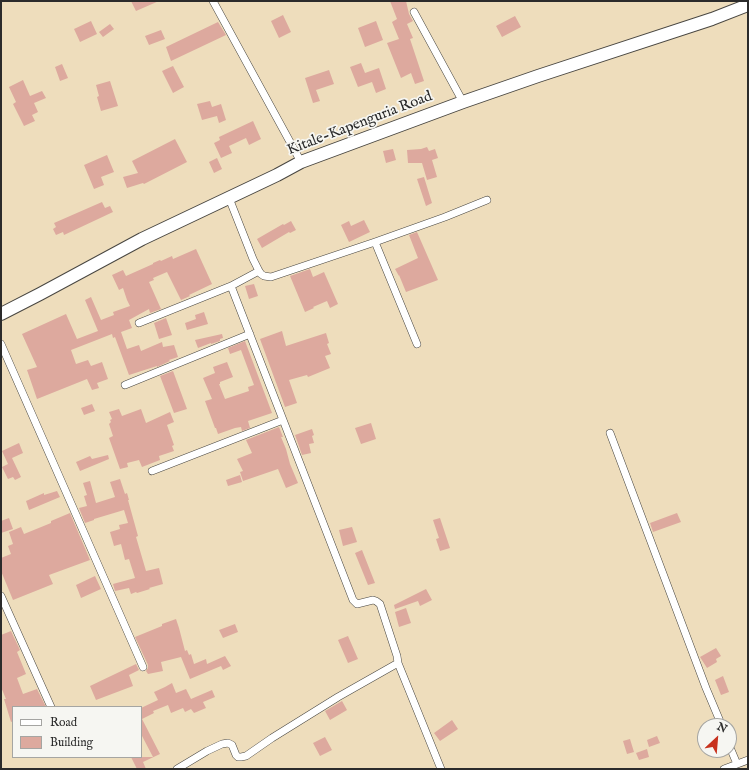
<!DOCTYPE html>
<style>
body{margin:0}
#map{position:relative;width:749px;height:770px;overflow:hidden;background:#eeddbc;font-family:"IM FELL English",serif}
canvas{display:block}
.frame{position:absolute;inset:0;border:2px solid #2b2b2b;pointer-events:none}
.legend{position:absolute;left:12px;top:706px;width:130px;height:52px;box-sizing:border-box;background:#f6f6f2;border:1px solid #a5a5a2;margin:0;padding:5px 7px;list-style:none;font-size:12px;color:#2b2b2b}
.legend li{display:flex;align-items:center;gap:8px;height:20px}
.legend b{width:20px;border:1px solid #a5a5a2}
.north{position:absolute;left:697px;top:718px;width:40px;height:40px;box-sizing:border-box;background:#f6f6f2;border:1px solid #a5a5a2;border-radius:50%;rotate:26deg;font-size:11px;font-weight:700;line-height:16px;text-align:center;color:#2b2b2b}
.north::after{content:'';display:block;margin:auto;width:14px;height:18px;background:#c8321e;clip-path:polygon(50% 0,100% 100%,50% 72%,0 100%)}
</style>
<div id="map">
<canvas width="749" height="770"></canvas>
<div class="frame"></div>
<ul class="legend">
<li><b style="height:5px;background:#fff"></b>Road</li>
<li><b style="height:11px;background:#dda99e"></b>Building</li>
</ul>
<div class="north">N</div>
</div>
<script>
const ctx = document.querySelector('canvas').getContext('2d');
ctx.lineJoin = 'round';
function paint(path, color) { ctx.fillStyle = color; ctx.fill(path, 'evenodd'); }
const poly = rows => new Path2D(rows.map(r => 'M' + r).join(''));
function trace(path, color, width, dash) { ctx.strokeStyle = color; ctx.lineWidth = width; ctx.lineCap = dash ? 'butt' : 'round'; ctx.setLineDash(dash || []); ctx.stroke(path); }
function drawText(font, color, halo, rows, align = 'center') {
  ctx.font = font + ' "IM FELL English",serif'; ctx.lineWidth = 3.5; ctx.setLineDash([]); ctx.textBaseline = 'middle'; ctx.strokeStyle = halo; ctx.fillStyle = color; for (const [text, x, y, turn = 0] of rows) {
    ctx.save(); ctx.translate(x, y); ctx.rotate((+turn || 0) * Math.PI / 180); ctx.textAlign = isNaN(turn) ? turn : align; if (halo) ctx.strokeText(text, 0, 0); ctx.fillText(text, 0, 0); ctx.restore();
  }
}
paint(poly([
 [131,1,159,1,136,11],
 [390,1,406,1,409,14,413,21,407,24,413,38,410,39,424,81,415,84,411,73,401,78,387,43,399,39,392,22,397,19],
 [283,15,291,32,279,38,271,21],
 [515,16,521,27,502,37,496,26],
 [91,21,97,34,80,42,74,29],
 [376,21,383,40,365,47,358,28],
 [218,22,226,35,171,61,166,47],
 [110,24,114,29,103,37,99,32],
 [161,30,165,39,149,45,145,36],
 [361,63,365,73,379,68,386,89,376,93,372,82,358,87,350,67],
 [62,64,68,78,60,81,55,67],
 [173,66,184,87,173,93,162,71],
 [329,70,334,84,316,90,320,101,313,103,305,78],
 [23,80,30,96,42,91,46,98,34,103,38,112,32,115,35,121,24,126,13,104,16,102,9,87],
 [110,81,118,106,101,111,97,97,99,96,96,85],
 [210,101,212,107,221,104,226,120,219,123,217,116,202,120,197,104],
 [253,121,261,139,249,145,246,138,229,146,232,153,221,158,214,143,220,140,219,137],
 [175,139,187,162,144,184,143,183,127,188,123,177,138,173,132,161],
 [427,147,429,151,435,149,438,158,432,160,437,177,427,180,422,163,408,163,407,150,421,149],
 [393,149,396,160,386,163,383,151],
 [107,155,114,172,101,177,104,185,94,189,84,165],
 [217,158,222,169,214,173,209,162],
 [424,177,432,203,426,206,417,179],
 [102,202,105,208,110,206,113,212,64,235,63,232,56,235,53,229,56,227,54,223],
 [364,220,370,232,349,242,341,225,349,221,351,226],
 [291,221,296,230,290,233,289,232,262,248,257,239,283,224,284,225],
 [417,232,438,280,406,292,399,275,399,276,395,269,418,258,409,235],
 [196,249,212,284,189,295,190,296,181,300,167,272,153,278,154,280,149,282,161,309,150,313,149,309,129,320,132,328,121,332,127,349,139,345,141,351,162,342,163,347,174,345,178,357,169,360,170,361,157,367,157,366,129,375,115,337,113,338,112,334,71,350,76,364,88,360,91,366,102,362,108,379,97,383,99,388,92,390,87,379,37,399,27,370,37,367,22,334,66,314,77,339,98,331,85,300,91,297,101,320,114,315,113,312,130,306,127,300,123,288,119,290,112,275,123,270,126,276,153,264,153,263,160,260,161,261,172,256,173,259],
 [310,269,313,277,324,272,338,304,330,308,327,301,313,307,314,308,305,312,290,276],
 [254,284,258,296,249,299,245,286],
 [204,312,208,324,187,330,185,323,196,319,195,315],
 [166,318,172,335,159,339,154,323],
 [282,331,286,346,326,333,329,343,327,344,331,354,325,356,330,368,308,377,307,375,289,380,297,403,285,407,260,339],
 [222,334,223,338,220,339,220,341,211,344,211,343,198,348,195,340],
 [245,341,272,413,248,421,250,428,242,431,241,427,235,428,218,434,216,428,215,428,205,401,212,399,203,378,215,373,213,367,227,362,233,377,220,382,220,384,219,384,225,399,249,391,248,387,254,385,241,350,230,354,228,348],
 [173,371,187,409,174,413,160,376],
 [92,404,95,411,84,415,81,408],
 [119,409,122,416,141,409,146,423,170,412,174,422,167,425,174,445,172,446,174,451,159,456,160,460,142,467,139,460,127,463,128,467,120,469,109,438,113,436,109,424,111,422,110,420,112,419,109,412],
 [371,423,376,439,361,444,355,428],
 [279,427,283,437,281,437,286,449,290,464,298,483,286,488,278,469,243,481,240,472,243,471,237,459,252,453,246,440],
 [312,429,314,435,312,436,314,443,309,444,311,453,302,455,295,435],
 [19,443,23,453,12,458,21,477,15,480,13,477,8,479,2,467,8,464,2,451],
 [108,455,109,459,80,471,76,462,90,456,92,459],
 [240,475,242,482,228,486,226,480],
 [120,479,125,494,127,493,129,500,128,500,138,536,136,537,146,571,159,568,163,584,149,588,150,589,137,593,136,592,131,594,129,588,115,591,113,584,135,578,129,559,125,560,121,544,114,546,110,532,120,529,119,525,128,523,124,510,94,519,94,520,85,523,79,508,87,506,84,496,87,495,83,483,90,481,96,503,115,497,110,482],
 [57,491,60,497,29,510,26,501,44,493,44,495],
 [70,513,90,560,49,575,53,584,13,600,1,571,1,558,11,554,8,546,13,544,9,532,21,527,24,534,51,523,51,521],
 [677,513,681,522,653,532,650,523],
 [9,518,13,529,1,533,1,521],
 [440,518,450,548,440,551,436,539,439,538,433,520],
 [352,527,357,542,343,546,339,530],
 [362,550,375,583,368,585,355,553],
 [95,576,101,589,81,598,76,585],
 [426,589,432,600,420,606,418,601,395,609,394,605],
 [406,608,411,623,399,627,395,612],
 [176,619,179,628,185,651,187,650,189,655,191,654,194,664,206,659,207,664,225,656,231,666,223,670,221,666,190,679,181,657,161,662,163,671,148,674,146,671,148,668,148,665,135,637,162,626,162,624],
 [235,624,238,632,223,638,219,630],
 [11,631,20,650,17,652,26,674,17,678,23,694,37,689,46,707,13,707,13,721,11,722,4,699,6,699,1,687,1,635],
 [348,636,358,659,348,663,338,640],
 [716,648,721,656,716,659,717,662,707,668,700,657],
 [136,664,139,670,129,675,133,686,96,700,90,686],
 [723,676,729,692,721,695,715,680],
 [172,683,176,693,186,689,191,699,212,690,215,697,203,702,206,708,194,713,191,709,185,712,183,708,171,713,168,705,153,711,154,713,142,719,160,754,143,762,146,769,137,769,131,757,153,757,141,734,141,708,158,700,154,692,165,687],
 [342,701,347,710,330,720,325,711],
 [452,720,458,729,440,741,434,733],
 [657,736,660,743,649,747,647,740],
 [325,737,332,750,320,756,313,743],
 [630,739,634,752,627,754,623,741],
 [647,749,649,757,639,760,636,753]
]), '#dda99e');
const minor = poly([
 [213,1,301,162],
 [414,12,463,102],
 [229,198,253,259,259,271,261,274,264,276,271,277,375,242,445,217,487,200],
 [375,242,417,344],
 [231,286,353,600,357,604,373,600,376,601,380,604,397,656,398,663,441,769],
 [139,323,231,286,259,271],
 [1,344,143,667],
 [125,385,250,334],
 [610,433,706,688,722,726],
 [152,471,283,420],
 [1,596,51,707],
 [729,745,737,764],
 [177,769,207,751,222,744,228,743,232,745,236,755,238,757,241,757,246,756,272,738,338,697,398,663],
 [724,769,748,760]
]);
const trunk = poly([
 [1,314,40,294,142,239,277,175,301,162,463,102,538,76,712,19,748,5]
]);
trace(minor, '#484641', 8);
trace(trunk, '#484641', 14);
trace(minor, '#fff', 7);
trace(trunk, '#fff', 12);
drawText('15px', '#2b2b2b', '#f6f6f2', [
 ["Kitale-Kapenguria Road",360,124,-21]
]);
</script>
